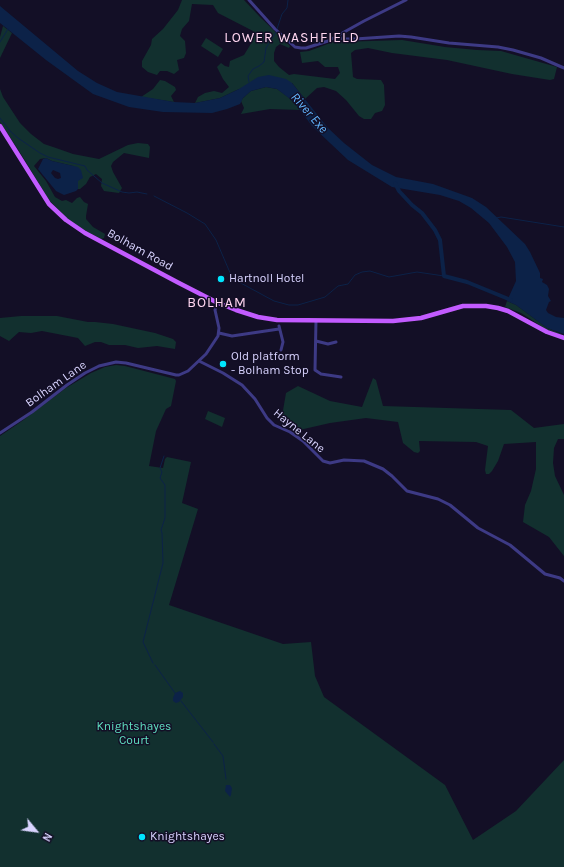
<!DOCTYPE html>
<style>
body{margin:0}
#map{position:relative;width:564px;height:867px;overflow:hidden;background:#130f26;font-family:Karla,sans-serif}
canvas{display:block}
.north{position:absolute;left:16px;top:811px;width:40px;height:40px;-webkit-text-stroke:3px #130f26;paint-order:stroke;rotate:119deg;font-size:11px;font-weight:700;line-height:16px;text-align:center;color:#d9d4ff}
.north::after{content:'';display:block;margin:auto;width:14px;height:18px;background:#d9d4ff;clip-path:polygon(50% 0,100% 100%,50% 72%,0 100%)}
</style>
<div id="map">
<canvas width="564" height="867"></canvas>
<div class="north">N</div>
</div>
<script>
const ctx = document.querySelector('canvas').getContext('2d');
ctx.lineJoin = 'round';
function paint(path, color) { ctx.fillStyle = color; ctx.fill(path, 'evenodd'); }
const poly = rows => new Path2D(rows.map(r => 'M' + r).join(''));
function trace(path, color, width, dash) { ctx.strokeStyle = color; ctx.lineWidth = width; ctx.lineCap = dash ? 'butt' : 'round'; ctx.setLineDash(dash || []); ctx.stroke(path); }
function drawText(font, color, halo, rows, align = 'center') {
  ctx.font = font + ' Karla,sans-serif'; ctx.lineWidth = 3; ctx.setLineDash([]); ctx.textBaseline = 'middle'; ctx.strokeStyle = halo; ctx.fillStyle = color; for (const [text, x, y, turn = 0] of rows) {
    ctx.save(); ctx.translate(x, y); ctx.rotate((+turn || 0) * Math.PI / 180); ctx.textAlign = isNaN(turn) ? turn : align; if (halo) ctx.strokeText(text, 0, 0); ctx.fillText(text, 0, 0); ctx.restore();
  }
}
paint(poly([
 [182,0,244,0,260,17,290,46,289,48,280,44,276,47,274,53,274,61,279,67,289,75,294,74,335,79,340,73,338,67,325,67,318,61,302,63,300,52,309,51,333,42,339,42,402,40,445,47,477,50,501,51,557,67,554,79,550,80,512,74,447,60,392,53,368,48,355,50,351,53,353,77,357,79,381,80,384,85,385,105,382,111,375,113,371,119,364,119,359,116,346,100,336,91,324,87,317,88,305,99,292,83,239,89,220,98,195,103,198,97,205,93,214,91,222,93,229,87,223,79,217,67,221,63,225,66,229,67,230,61,244,55,252,42,254,35,253,31,218,13,213,5,192,4,189,21,182,29,180,36,185,41,186,53,184,58,177,60,179,70,174,74,167,71,160,71,157,75,148,72,142,67,142,61,151,45,152,39,163,29,178,10],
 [3,26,12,33,0,58,0,37],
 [206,38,223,49,218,57,201,46],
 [160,80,165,81,175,87,176,90,171,96,174,102,141,97,153,89],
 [266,87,277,89,288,97,294,102,300,110,270,109,241,114,244,108,241,101,243,98,251,91],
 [0,89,3,97,20,123,31,134,44,144,56,148,73,154,99,159,128,145,138,143,148,144,150,147,149,158,124,153,113,162,111,166,113,172,122,188,119,193,104,191,101,186,102,179,96,174,90,177,86,184,80,189,78,189,78,181,73,166,52,161,46,158,40,159,34,166,46,181,55,197,62,201,66,200,72,203,77,198,80,197,84,202,88,204,86,216,86,219,93,227,105,234,104,238,101,239,79,227,68,219,49,200,21,154,0,122],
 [507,301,516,305,547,328,564,335,556,333,544,328,521,313,505,307],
 [21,316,57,316,88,322,95,322,113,324,155,333,173,339,176,342,175,349,157,346,138,348,125,345,109,345,101,342,95,342,85,346,78,338,42,331,31,333,19,332,9,341,0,336,0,318],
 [116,365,125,366,175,379,176,381,171,406,166,409,156,431,149,466,163,468,165,459,167,457,191,462,182,503,198,509,169,605,283,644,311,642,315,676,324,697,445,785,473,840,516,811,564,760,564,867,0,867,0,436,22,421,66,388,91,373,105,367],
 [373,378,376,380,383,406,511,410,534,428,564,424,564,439,558,439,554,448,553,463,555,476,564,495,564,556,549,537,523,522,525,505,531,491,536,469,536,442,504,444,498,461,492,471,489,474,486,474,485,470,488,446,476,442,419,441,420,451,418,453,414,452,403,443,398,422,366,418,330,423,295,431,281,422,286,393,298,386,330,401,362,407],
 [208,411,225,418,222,427,205,419]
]), '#12302f');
paint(poly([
 [0,6,78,71,97,83,117,92,174,102,195,103,220,98,239,89,258,77,269,75,286,79,292,83,328,128,344,143,372,165,396,177,433,184,472,198,486,207,525,244,530,252,540,273,540,278,543,279,542,282,547,285,549,289,548,296,551,301,549,302,546,310,548,313,556,317,564,318,564,334,547,328,516,305,507,301,516,281,515,262,507,247,489,223,471,208,459,201,440,195,392,187,348,160,312,126,294,102,277,89,266,87,251,91,243,98,240,104,227,109,212,113,163,112,129,107,93,94,46,60,0,23],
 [46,158,52,161,78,167,81,170,83,178,78,181,78,189,76,191,64,195,56,191,38,169,43,159],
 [53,170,60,173,61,178,58,179,55,178,51,173],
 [180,691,183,693,183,697,179,702,176,703,173,701,173,698,175,693],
 [226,785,230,785,232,788,231,795,230,797,225,791]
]), '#0c2248');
trace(poly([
 [277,29,282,14,287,8,288,0],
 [0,42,8,29],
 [249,82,248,76,253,69,259,66,264,62,266,48,276,32],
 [0,118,11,132,18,138,40,153,48,157,85,166,87,170,102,183,122,192,129,193,137,192,147,194],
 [154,196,187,213,205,224,216,240,231,275,237,281,274,301,289,305,298,305,325,297,338,286,348,284,355,275,362,272,370,271,389,277,417,272,444,276],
 [496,218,501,217,564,227],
 [153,663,143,642,163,563,162,533,161,530,165,518,165,485,160,478,162,472,160,468,164,456],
 [155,665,175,693],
 [181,701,213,742],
 [214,744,223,756,226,779]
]), '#0c2248', 1);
trace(poly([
 [395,183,399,191,412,205,422,213,435,230,440,240,444,276,467,282,511,300]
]), '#0c2248', 4);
trace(poly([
 [249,0,275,29,295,47,301,48,306,48,328,41,364,21,406,0],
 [337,36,343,39,355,39,399,36,411,37,449,43,498,47,513,50,541,58,564,68],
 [316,320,315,370,321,374,341,377],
 [279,326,283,342,281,350],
 [219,333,232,336,279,329],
 [316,341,328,344,336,342],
 [199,361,223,373,242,385,255,399,267,418,274,425,290,432,303,441,323,461,330,463,344,460,364,461,383,469,392,476,407,491,438,499,450,505,478,528,510,545,545,574,560,578,564,581],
 [0,433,32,412,67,385,85,373,99,366,116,362,126,363,176,375,179,375,188,371,206,354,218,336,219,328,215,310,217,303]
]), '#3d3a85', 3);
trace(poly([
 [0,126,49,204,66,220,85,233,177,282,216,302,236,310,258,317,277,320,393,321,421,318,463,306,486,306,498,308,508,311,547,332,564,338]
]), '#c25bff', 4.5);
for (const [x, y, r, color] of [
 [221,279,4,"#00e5ff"],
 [223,364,4,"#00e5ff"],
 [142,837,4,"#00e5ff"]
]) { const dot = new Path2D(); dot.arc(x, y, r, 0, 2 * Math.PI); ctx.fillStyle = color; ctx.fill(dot); trace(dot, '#130f26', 1.5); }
drawText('12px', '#d9d4ff', '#130f26', [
 ["Bolham Road",140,250,29],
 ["Bolham Lane",56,384,-35],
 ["Hayne Lane",299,431,39]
]);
drawText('12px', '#d9d4ff', '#130f26', [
 ["Hartnoll Hotel",229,279],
 ["Old platform",231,357],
 ["- Bolham Stop",231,371],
 ["Knightshayes",150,837]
], 'left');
drawText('12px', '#5fe0c0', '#130f26', [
 ["Knightshayes",134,727],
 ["Court",134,741]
]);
drawText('italic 13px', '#62b6ff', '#130f26', [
 ["River Exe",309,113,49]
]);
ctx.letterSpacing = '1px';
drawText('14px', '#ffd6f0', '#130f26', [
 ["LOWER WASHFIELD",292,38],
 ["BOLHAM",217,303]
]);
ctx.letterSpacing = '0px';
</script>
